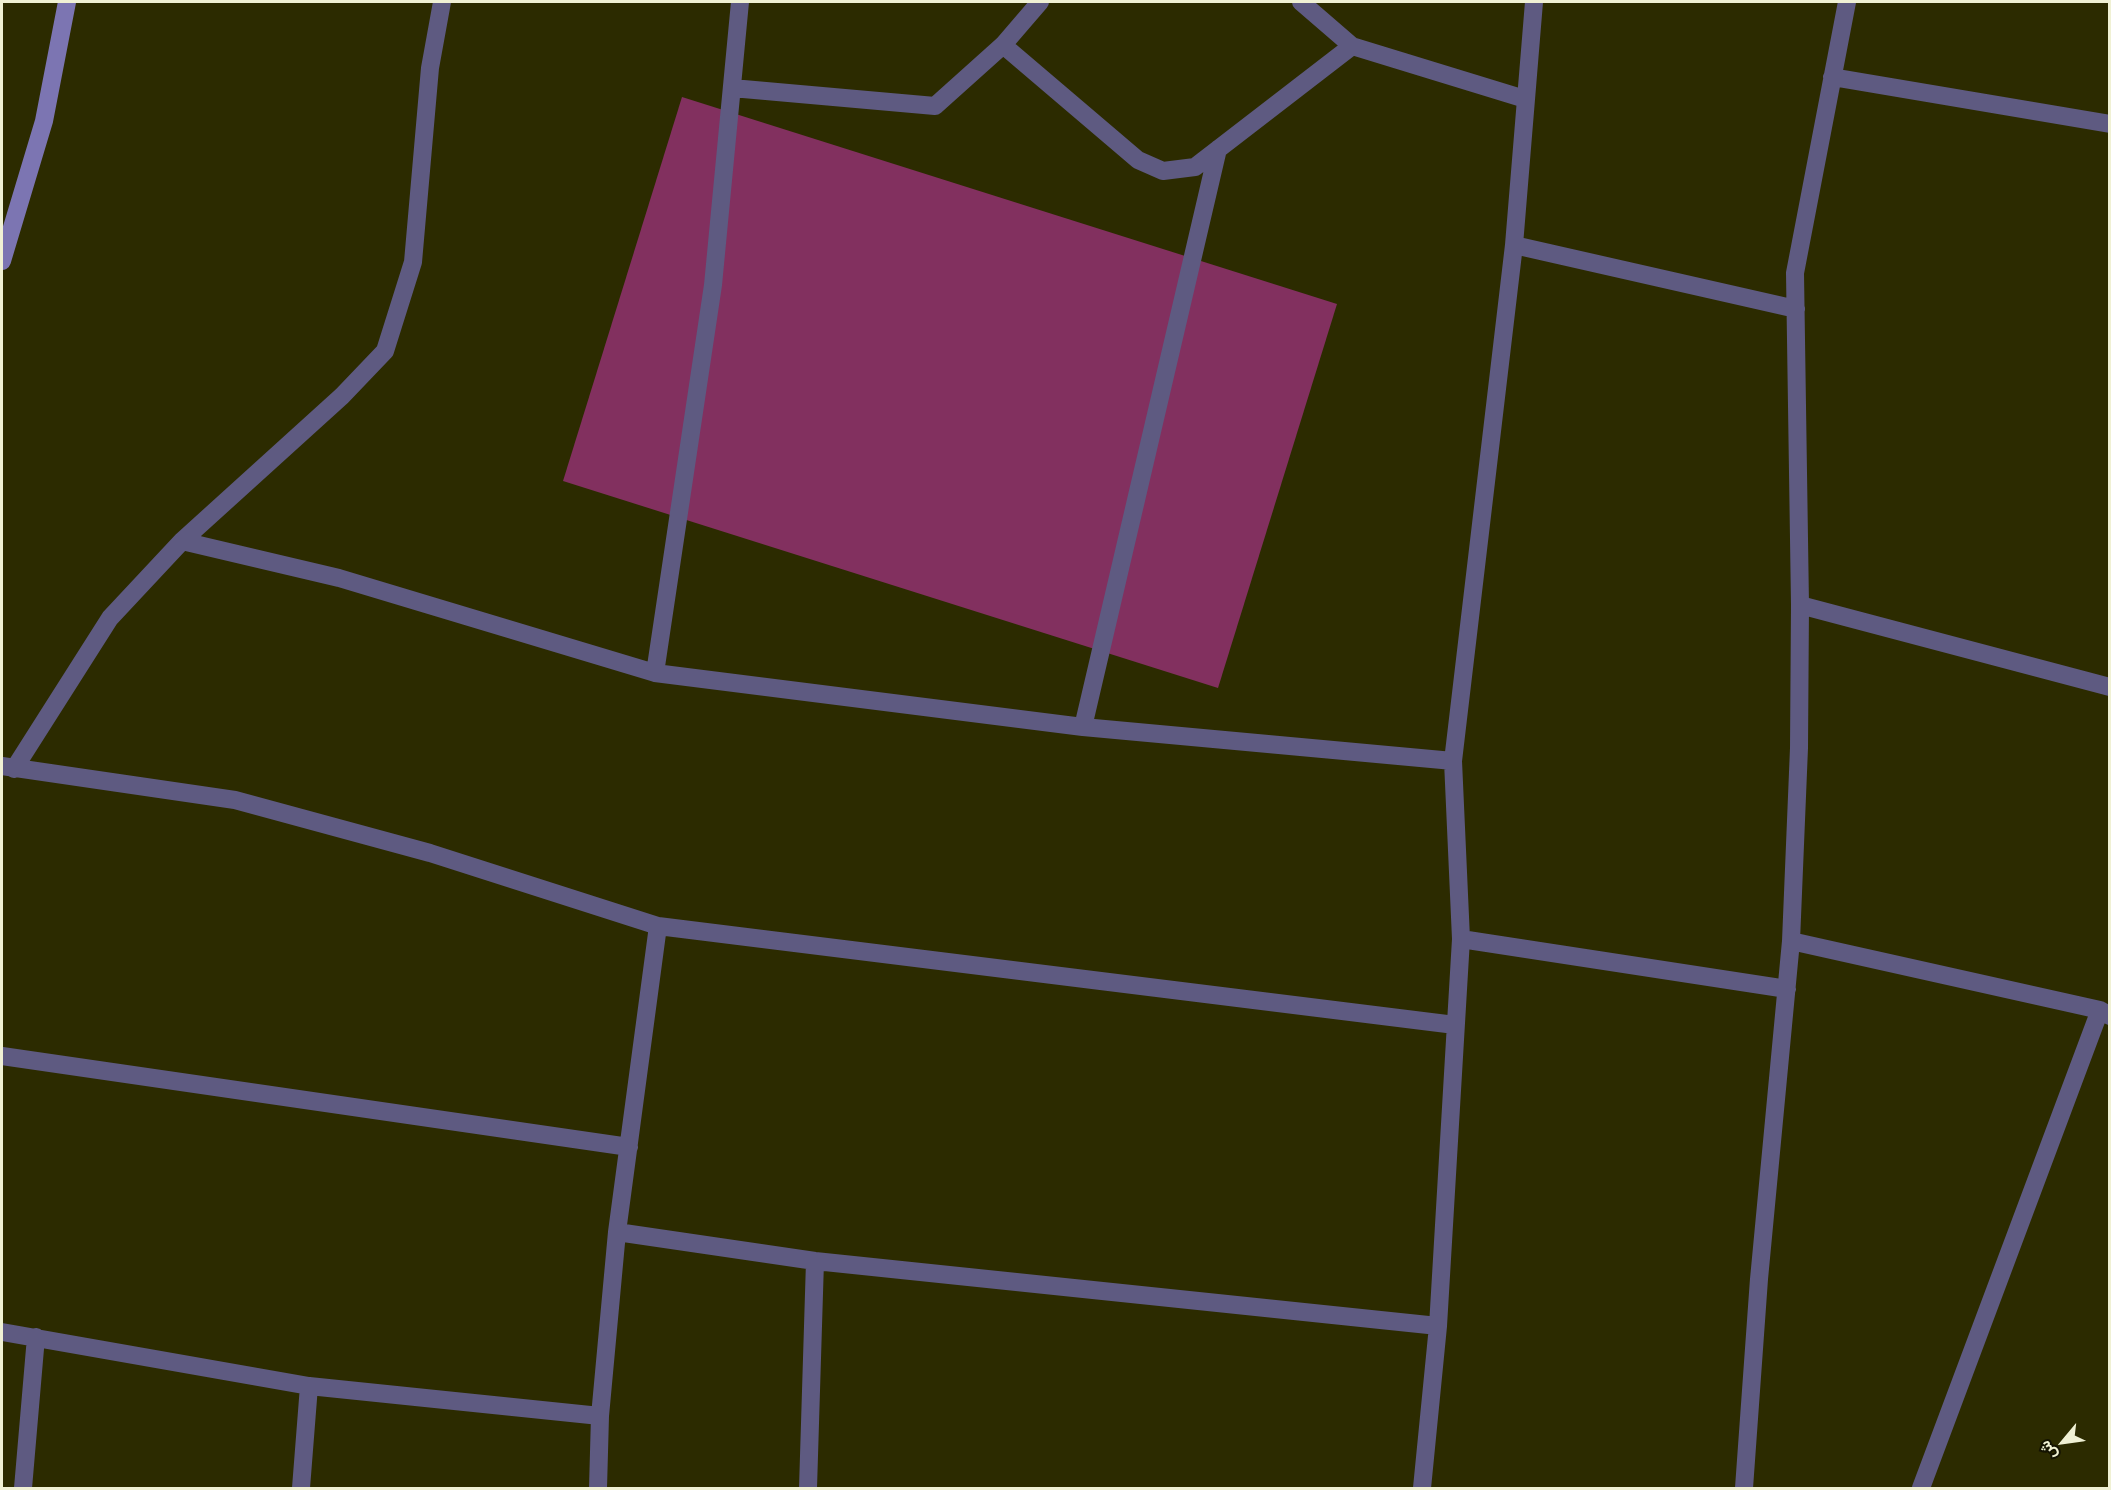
<!DOCTYPE html>
<meta charset="utf-8">
<style>
body{margin:0}
#map{position:relative;width:2111px;height:1490px;overflow:hidden;background:#2c2b00;font-family:Merriweather,Vazirmatn,serif}
canvas{display:block}
.frame{position:absolute;inset:0;border:3px solid #f0f1d4;pointer-events:none}
.north{position:absolute;left:2033px;top:1412px;width:60px;height:60px;-webkit-text-stroke:4px #141301;paint-order:stroke;rotate:241deg;font-size:16px;font-weight:700;line-height:24px;text-align:center;color:#f0f1d4}
.north::after{content:'';display:block;margin:auto;width:21px;height:27px;background:#f0f1d4;clip-path:polygon(50% 0,100% 100%,50% 72%,0 100%)}
</style>
<div id="map">
<canvas width="2111" height="1490"></canvas>
<div class="frame"></div>
<div class="north">ش</div>
</div>
<script>
const ctx = document.querySelector('canvas').getContext('2d');
ctx.lineJoin = 'round';
function paint(path, color) { ctx.fillStyle = color; ctx.fill(path, 'evenodd'); }
const poly = rows => new Path2D(rows.map(r => 'M' + r).join(''));
function trace(path, color, width, dash) { ctx.strokeStyle = color; ctx.lineWidth = width; ctx.lineCap = dash ? 'butt' : 'round'; ctx.setLineDash(dash || []); ctx.stroke(path); }
paint(poly([
 [682,97,1337,304,1218,688,563,481]
]), '#82305f');
trace(poly([
 [1301,2,1352,46,1525,99],
 [1003,45,1138,160,1163,171,1195,167,1352,46],
 [1832,77,2110,124],
 [732,88,935,106,1003,45,1040,2],
 [1514,245,1796,309],
 [182,541,339,578,655,673,1083,727,1453,761],
 [1800,605,2110,687],
 [655,673,713,285,740,2],
 [1083,727,1218,149],
 [2,766,235,800,430,853,658,926,1455,1025],
 [14,769,110,618,182,541,342,396,385,351,413,262,430,68,442,2],
 [1461,939,1787,989],
 [1791,941,2100,1010,2110,1016],
 [2,1056,629,1147],
 [617,1232,815,1261,1438,1326],
 [2,1332,309,1386,600,1416],
 [23,1488,36,1337],
 [301,1488,309,1386],
 [598,1488,600,1416,617,1232,658,926],
 [808,1488,815,1261],
 [1422,1488,1438,1326,1461,939,1453,761,1514,245,1534,2],
 [1744,1488,1759,1279,1791,941,1799,748,1800,605,1795,273,1847,2],
 [1921,1488,2100,1010]
]), '#5e5a81', 18);
trace(poly([
 [2,261,44,121,67,2]
]), '#7c75b2', 18);
</script>
